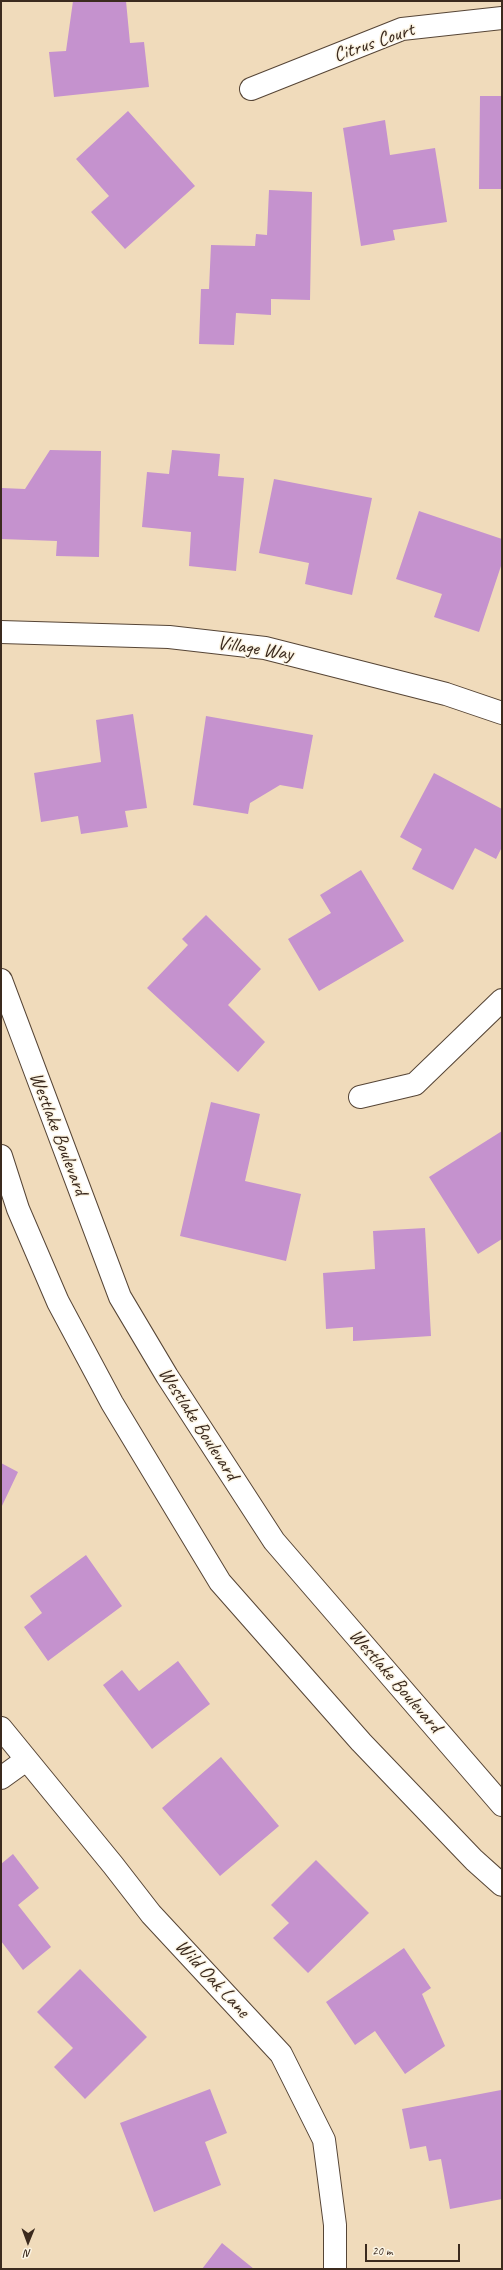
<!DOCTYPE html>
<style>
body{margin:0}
#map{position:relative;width:503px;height:2270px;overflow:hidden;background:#f0dbbb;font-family:Caveat,sans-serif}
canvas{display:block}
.frame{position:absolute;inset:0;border:2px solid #3b2a1e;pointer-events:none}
.north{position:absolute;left:8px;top:2222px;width:40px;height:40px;-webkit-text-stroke:3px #fcf5e5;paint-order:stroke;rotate:181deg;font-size:11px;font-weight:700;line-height:16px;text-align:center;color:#3b2a1e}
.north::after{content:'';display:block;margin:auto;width:14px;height:18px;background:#3b2a1e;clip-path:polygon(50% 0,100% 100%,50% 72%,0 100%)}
.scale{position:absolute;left:365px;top:2244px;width:95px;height:18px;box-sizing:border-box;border:2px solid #3b2a1e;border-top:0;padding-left:5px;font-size:12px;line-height:14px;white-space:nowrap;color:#3b2a1e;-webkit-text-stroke:3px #fcf5e5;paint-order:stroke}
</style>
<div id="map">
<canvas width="503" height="2270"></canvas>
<div class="frame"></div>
<div class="north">N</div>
<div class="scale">20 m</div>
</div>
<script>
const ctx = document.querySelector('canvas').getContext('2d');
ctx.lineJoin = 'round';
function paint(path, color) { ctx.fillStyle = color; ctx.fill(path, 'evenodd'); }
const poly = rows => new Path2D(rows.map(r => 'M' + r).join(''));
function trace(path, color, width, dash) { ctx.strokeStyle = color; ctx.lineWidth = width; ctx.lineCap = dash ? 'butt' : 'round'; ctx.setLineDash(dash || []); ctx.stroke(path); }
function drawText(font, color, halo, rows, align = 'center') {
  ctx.font = font + ' Caveat,sans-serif'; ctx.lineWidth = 3; ctx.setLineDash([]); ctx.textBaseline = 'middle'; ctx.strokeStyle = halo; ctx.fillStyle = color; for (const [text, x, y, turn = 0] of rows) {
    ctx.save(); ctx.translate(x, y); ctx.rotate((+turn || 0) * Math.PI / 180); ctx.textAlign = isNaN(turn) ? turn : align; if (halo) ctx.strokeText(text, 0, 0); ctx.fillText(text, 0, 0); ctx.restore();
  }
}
paint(poly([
 [73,1,126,1,130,43,144,42,149,87,54,97,49,52,66,51],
 [480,96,502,96,502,189,479,189],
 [128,111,195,186,125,249,91,212,109,196,76,159],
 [385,120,390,155,435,148,447,222,393,230,395,240,361,246,343,128],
 [269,190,312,192,310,300,271,299,271,315,236,313,234,345,199,344,201,289,209,289,211,245,255,246,256,234,267,235],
 [50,450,101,451,99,557,56,556,57,541,1,539,2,488,25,489],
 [172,450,220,454,218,476,244,478,236,571,189,566,191,532,142,527,147,472,169,474],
 [274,479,372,498,352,595,305,584,309,563,259,553],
 [419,511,502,539,502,563,479,632,434,617,442,594,396,579],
 [133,714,147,808,125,811,128,827,81,834,78,816,41,822,34,773,101,762,96,720],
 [206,716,313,735,303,789,280,785,250,803,248,814,193,805],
 [434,773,502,809,502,847,496,859,475,848,453,890,412,869,422,849,400,837],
 [361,870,404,941,319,991,288,939,331,913,320,895],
 [206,915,261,969,228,1005,265,1042,238,1072,147,988,188,945,182,939],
 [211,1102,260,1114,245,1181,301,1194,286,1261,180,1236],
 [502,1131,502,1239,478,1254,429,1177],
 [425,1228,431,1336,353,1341,353,1327,326,1329,323,1273,375,1269,373,1231],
 [1,1463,18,1472,1,1508],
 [86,1555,122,1606,48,1661,24,1627,42,1613,30,1596],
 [178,1661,210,1704,152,1749,103,1685,122,1670,139,1691],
 [221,1757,279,1826,220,1876,162,1808],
 [13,1854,39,1888,18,1905,51,1947,23,1970,1,1941,1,1864],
 [316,1860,369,1913,308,1973,273,1938,289,1923,271,1905],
 [404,1948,431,1988,422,1994,445,2046,405,2074,375,2031,355,2045,326,2002],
 [80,1969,147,2037,85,2099,54,2067,73,2048,37,2012],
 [210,2089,227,2133,205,2142,221,2185,154,2212,120,2123],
 [501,2090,502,2199,450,2209,441,2159,429,2161,426,2146,410,2149,402,2109],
 [222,2243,254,2269,202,2269]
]), '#c592ce');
const minor = poly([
 [251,89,402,29,502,18],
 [1,632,169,637,265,648,446,694,502,713],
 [360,1097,415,1084,502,1000],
 [1,1728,113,1865,151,1914,281,2054,324,2140,335,2225,335,2269],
 [1,1778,26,1760]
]);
const tertiary = poly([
 [1,980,120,1297,167,1376,274,1541,502,1805],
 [1,1156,18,1209,58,1302,112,1403,220,1582,361,1742,474,1860,502,1885]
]);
trace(minor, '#564536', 24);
trace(tertiary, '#564536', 24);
trace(minor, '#fff', 22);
trace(tertiary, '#fff', 22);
drawText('20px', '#3b2a1e', '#fcf5e5', [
 ["Citrus Court",374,43,-19],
 ["Village Way",255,649,9],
 ["Westlake Boulevard",58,1134,69],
 ["Westlake Boulevard",198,1424,57],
 ["Westlake Boulevard",395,1681,49],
 ["Wild Oak Lane",212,1979,47]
]);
</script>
